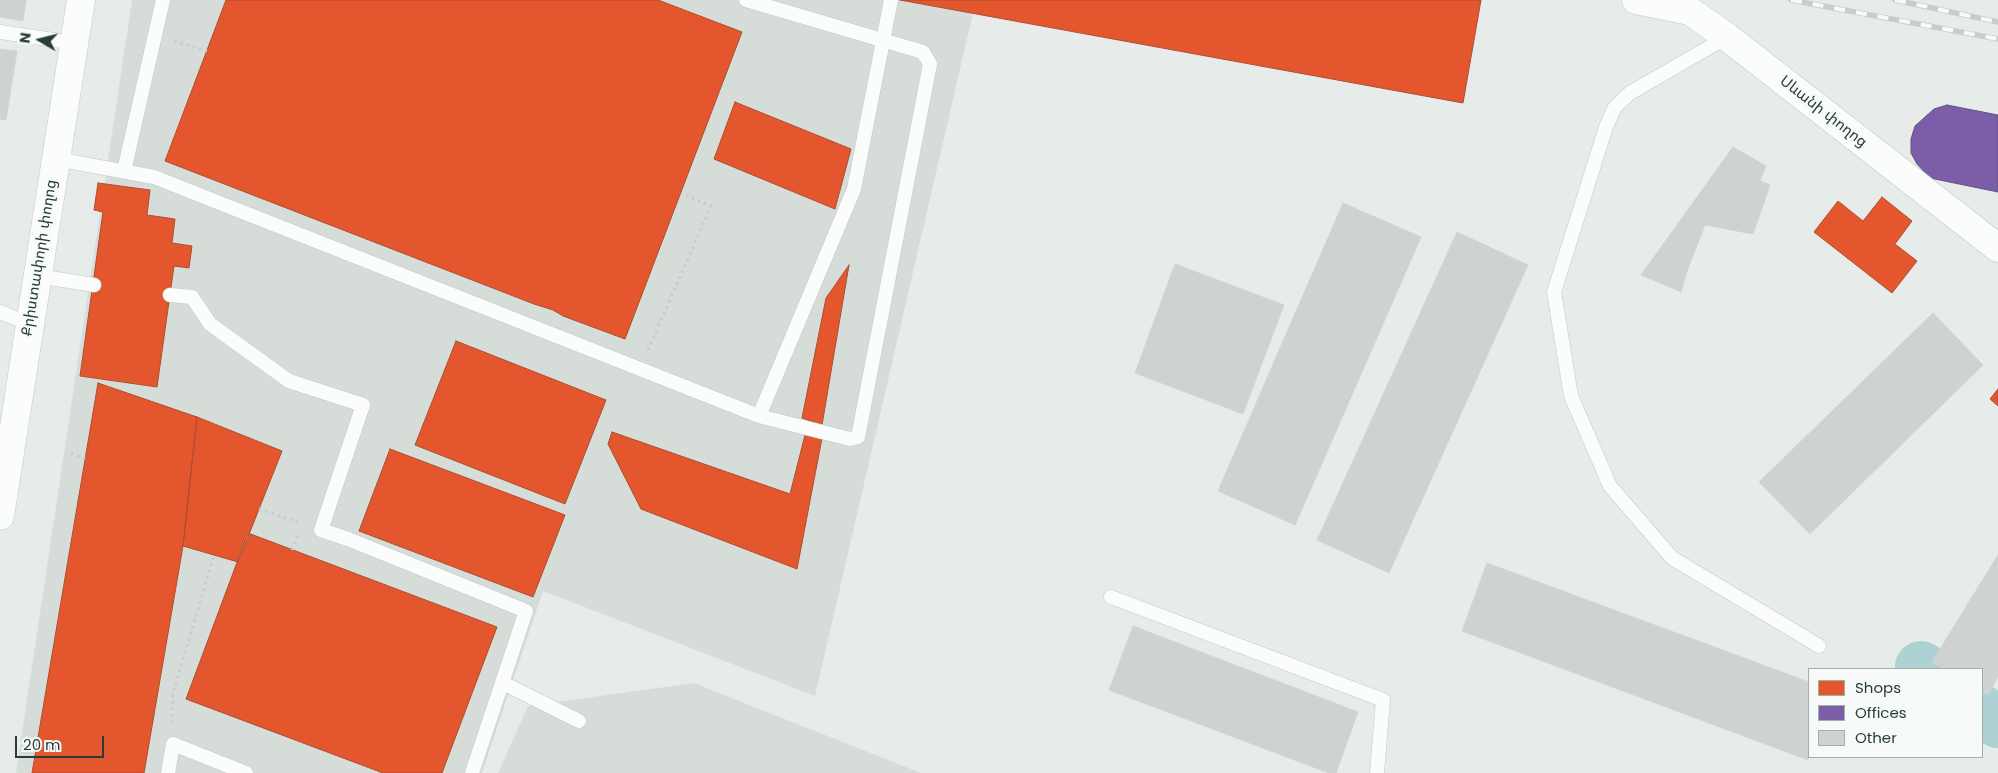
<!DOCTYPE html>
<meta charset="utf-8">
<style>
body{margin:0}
#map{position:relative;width:1998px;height:773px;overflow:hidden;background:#e7ecea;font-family:Poppins,sans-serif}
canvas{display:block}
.legend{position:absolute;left:1808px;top:668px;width:175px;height:90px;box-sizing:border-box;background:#f6faf8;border:1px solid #a3aeaa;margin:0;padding:6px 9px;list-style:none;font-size:15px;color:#273d36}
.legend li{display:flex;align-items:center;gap:10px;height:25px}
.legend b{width:25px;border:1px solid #a3aeaa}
.north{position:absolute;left:15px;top:15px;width:50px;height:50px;-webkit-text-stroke:4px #f6faf8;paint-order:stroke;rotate:278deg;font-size:14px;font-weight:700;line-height:20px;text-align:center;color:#273d36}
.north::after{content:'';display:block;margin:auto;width:18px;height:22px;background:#273d36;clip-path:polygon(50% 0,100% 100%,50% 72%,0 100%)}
.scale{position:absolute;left:15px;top:736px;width:89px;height:22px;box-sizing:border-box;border:2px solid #273d36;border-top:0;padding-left:6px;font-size:15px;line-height:18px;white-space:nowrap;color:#273d36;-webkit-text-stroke:4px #f6faf8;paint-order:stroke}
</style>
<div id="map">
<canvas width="1998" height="773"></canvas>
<ul class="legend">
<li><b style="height:14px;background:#e4572e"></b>Shops</li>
<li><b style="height:14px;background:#7b5ea7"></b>Offices</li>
<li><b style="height:14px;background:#ced3d1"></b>Other</li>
</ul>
<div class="north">N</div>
<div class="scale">20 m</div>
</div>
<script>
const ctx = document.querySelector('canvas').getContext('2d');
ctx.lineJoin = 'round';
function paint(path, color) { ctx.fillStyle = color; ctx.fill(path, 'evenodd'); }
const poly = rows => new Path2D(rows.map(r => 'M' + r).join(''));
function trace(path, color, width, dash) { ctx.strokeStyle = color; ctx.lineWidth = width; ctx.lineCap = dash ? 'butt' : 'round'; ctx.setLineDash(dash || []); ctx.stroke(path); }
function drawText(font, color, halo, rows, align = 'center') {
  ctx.font = font + ' Poppins,"Noto Sans Armenian",sans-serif'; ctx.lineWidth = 5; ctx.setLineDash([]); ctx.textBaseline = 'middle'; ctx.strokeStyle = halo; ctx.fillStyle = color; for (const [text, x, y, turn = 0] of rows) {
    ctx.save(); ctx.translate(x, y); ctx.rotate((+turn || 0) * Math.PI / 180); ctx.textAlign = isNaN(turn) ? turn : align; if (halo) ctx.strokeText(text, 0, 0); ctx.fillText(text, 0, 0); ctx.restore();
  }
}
paint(poly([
 [132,0,976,0,815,696,543,591,482,773,16,773],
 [694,683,921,773,498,773,528,706]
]), '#d6ddd9');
const shops = poly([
 [226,0,658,0,742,32,625,339,563,316,553,310,534,304,165,161,226,0],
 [900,0,1481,0,1463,103,900,0],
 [735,102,851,149,835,209,714,159,735,102],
 [98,183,150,190,147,215,175,219,172,243,192,246,189,268,174,266,157,387,80,376,103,212,94,210,98,183],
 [1882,197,1912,221,1895,244,1917,261,1892,293,1814,232,1838,201,1863,221,1882,197],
 [849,265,822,425,802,418,826,298,849,265],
 [456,341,606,400,565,504,415,445,456,341],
 [98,383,197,417,183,546,144,773,32,773,98,383],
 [1998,389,1998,406,1990,399,1998,389],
 [197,417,282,451,238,562,183,546,197,417],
 [612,432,790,494,805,435,822,438,797,569,641,509,608,444,612,432],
 [390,449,565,515,533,597,359,531,390,449],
 [248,533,497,627,442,773,383,773,186,699,248,533]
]);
paint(shops, '#e4572e');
trace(shops, '#ab4f30', 1);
const offices = poly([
 [1947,105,1998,115,1998,192,1930,178,1917,164,1911,153,1911,139,1915,126,1934,109,1947,105]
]);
paint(offices, '#7b5ea7');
trace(offices, '#625485', 1);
trace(poly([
 [1921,667,1924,669],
 [1982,711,1998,722]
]), '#aed1d4', 52);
const building = poly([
 [0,0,26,0,23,21,0,17,0,0],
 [0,49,17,51,6,120,0,119,0,49],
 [1733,147,1766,166,1760,181,1770,185,1753,234,1705,225,1688,268,1681,292,1641,275,1733,147],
 [1343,203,1421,237,1295,525,1218,491,1343,203],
 [1457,232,1528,265,1389,573,1317,540,1457,232],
 [1175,264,1284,305,1243,414,1135,373,1175,264],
 [1933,313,1983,365,1810,534,1759,482,1933,313],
 [1998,555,1998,676,1988,695,1982,691,1982,669,1944,669,1932,662,1998,555],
 [1487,563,1809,682,1808,760,1462,631,1487,563],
 [1133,626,1358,712,1336,773,1329,773,1109,690,1133,626]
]);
paint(building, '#ced3d1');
trace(building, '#d0d5d3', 1);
const service = poly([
 [746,0,923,52,930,64,858,437,850,439,759,416],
 [0,32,74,43],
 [1727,37,1630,93,1615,107,1606,127,1554,292,1571,396,1610,486,1672,558,1819,646],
 [56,159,154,177,759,416,854,189,891,0],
 [124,171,163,0],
 [38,276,94,285],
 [170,295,192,297,210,324,289,381,363,405,321,530,348,539,526,611,472,773],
 [0,312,30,324],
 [1111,597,1383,700,1377,773],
 [503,683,579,721],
 [168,773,173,744,246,773]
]);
const tertiary = poly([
 [1636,0,1690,11,1727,37,1998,248]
]);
const secondary = poly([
 [0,516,81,0]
]);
trace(service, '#c4c9c7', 15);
trace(tertiary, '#c4c9c7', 29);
trace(secondary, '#c4cac8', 29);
trace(poly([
 [174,41,207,51],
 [648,350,711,206,682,194],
 [71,453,85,459],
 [259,509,301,523],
 [292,550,299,532],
 [172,723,173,693,214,555]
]), '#c7cdcb', 3, [2.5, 4]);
trace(service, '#fbfcfc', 14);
trace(tertiary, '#fbfcfc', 28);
trace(secondary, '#fbfcfc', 28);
const rail = poly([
 [1791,0,1998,39],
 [1895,0,1998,22]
]);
trace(rail, '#c8cccb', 5.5);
trace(rail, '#f6faf8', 4, [11]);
drawText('15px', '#273d36', '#f6faf8', [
 ["Սևանի փողոց",1823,112,38],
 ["Քրիստափորի փողոց",40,258,-81]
]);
</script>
